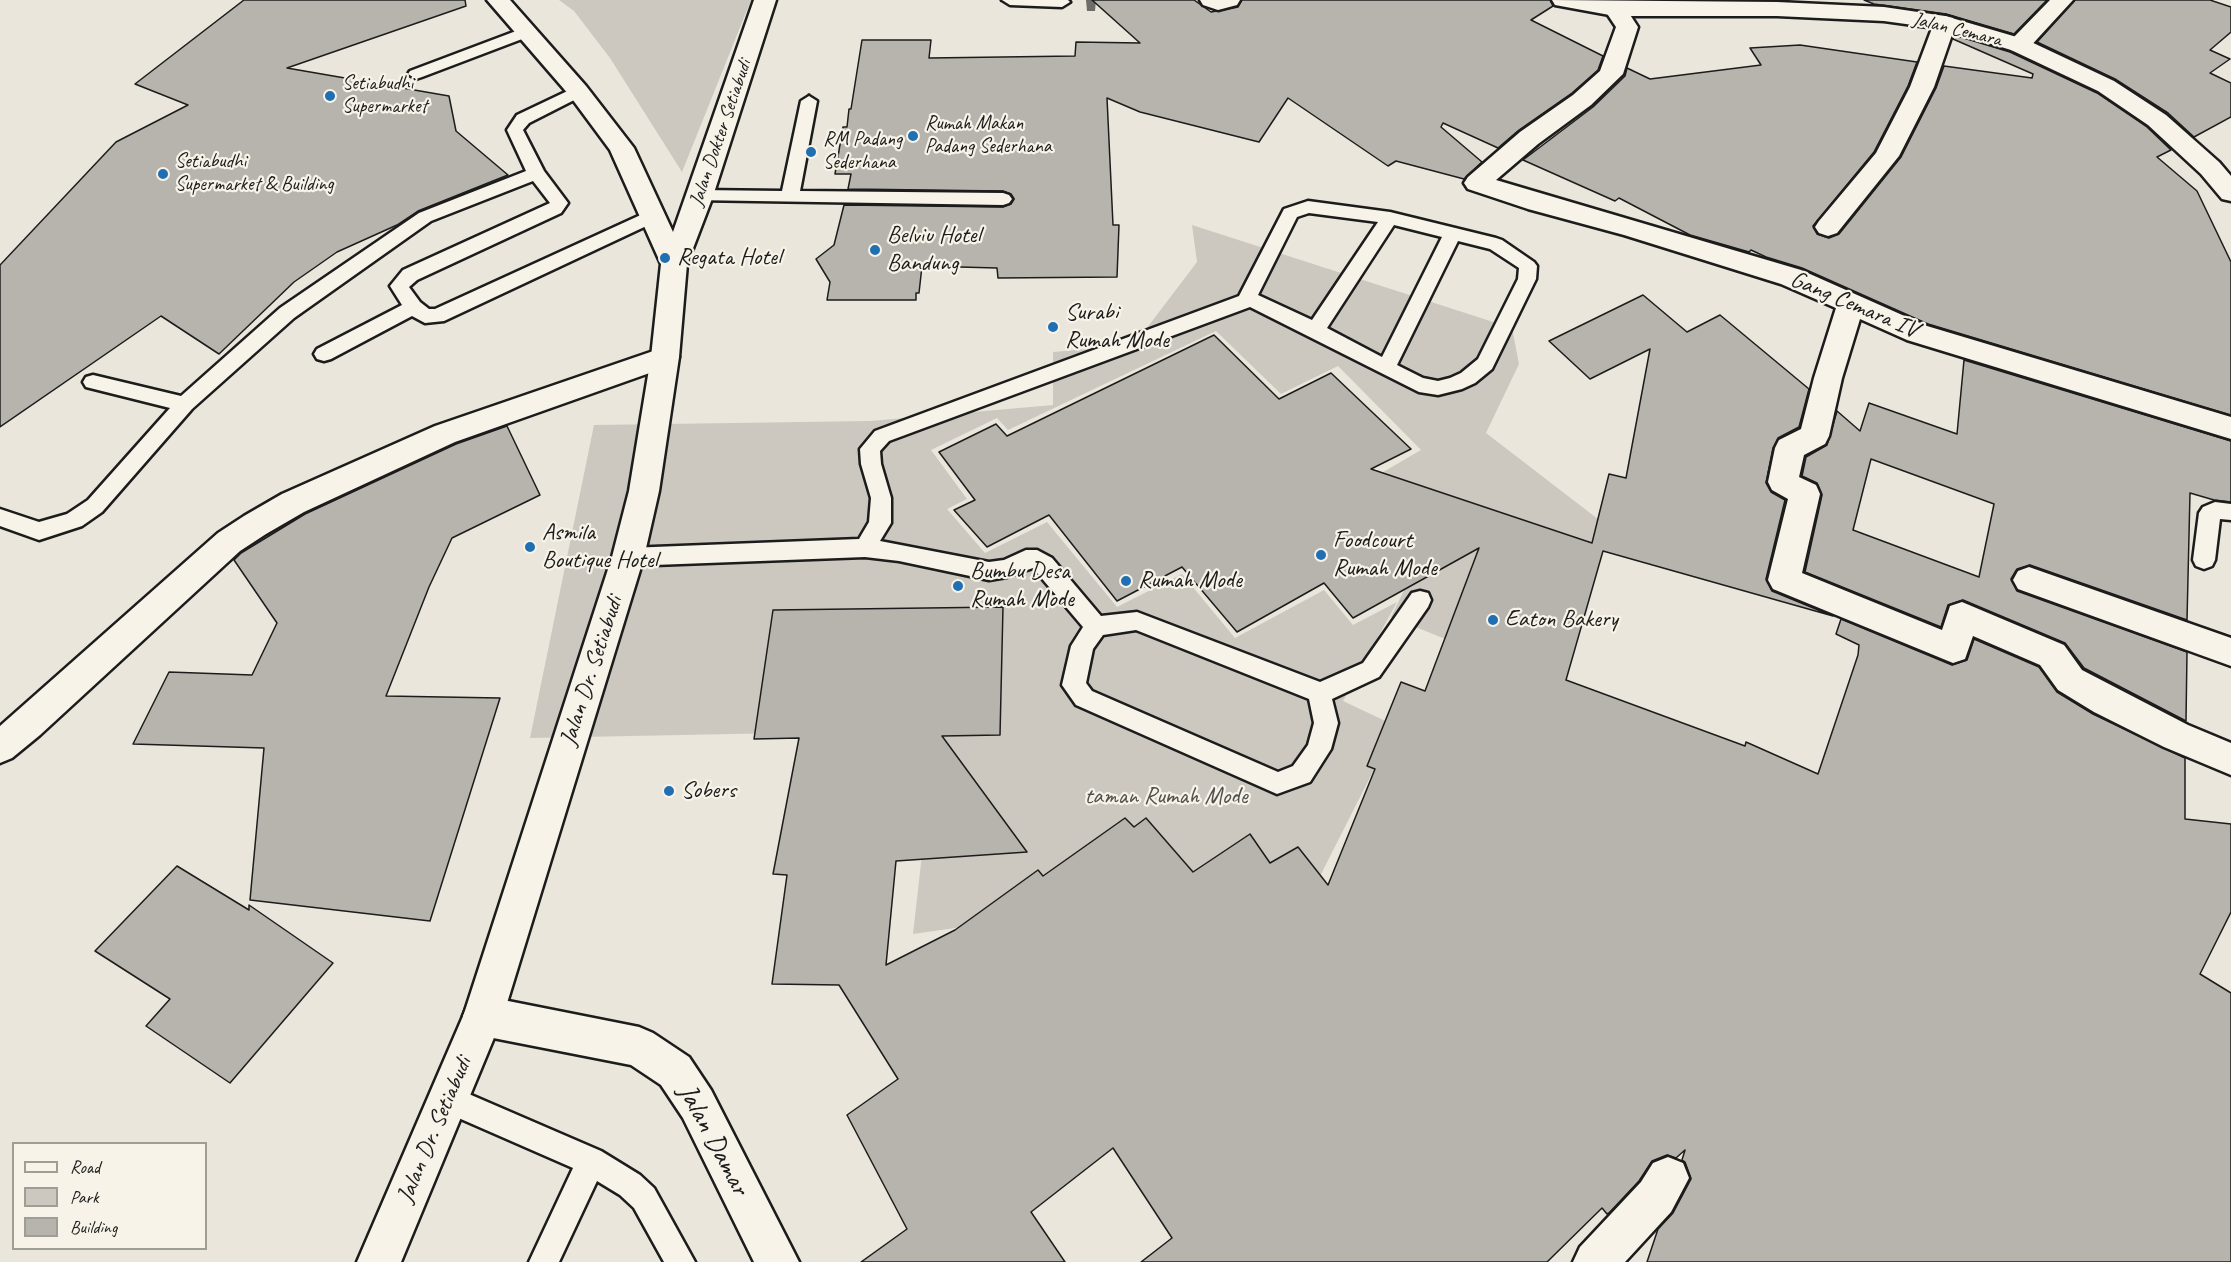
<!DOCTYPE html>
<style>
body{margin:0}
#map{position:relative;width:2231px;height:1262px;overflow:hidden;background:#eae6dc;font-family:Caveat,sans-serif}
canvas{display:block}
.legend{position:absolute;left:12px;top:1142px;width:195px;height:108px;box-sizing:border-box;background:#f7f3e8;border:2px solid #9f9d96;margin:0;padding:8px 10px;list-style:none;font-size:18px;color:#1c1c1c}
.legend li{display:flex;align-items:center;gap:12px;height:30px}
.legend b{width:30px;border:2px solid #9f9d96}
</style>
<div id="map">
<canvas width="2231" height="1262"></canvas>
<ul class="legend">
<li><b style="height:8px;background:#f7f3e8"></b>Road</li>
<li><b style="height:16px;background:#ccc8c0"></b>Park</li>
<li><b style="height:16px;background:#b6b4ac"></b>Building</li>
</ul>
</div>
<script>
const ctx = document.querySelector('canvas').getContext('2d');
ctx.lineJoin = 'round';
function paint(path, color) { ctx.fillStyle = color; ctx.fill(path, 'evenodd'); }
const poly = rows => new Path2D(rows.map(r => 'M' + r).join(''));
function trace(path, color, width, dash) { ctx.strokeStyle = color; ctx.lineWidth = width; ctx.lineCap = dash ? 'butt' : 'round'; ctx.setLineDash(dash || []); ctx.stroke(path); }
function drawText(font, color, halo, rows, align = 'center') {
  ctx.font = font + ' Caveat,sans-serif'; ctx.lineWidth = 4.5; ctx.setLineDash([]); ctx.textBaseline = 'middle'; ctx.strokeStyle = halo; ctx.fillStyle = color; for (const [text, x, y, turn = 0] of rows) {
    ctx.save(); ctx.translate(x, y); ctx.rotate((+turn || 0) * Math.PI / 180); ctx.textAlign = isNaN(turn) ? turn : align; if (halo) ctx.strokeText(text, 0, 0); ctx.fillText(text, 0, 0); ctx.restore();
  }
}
paint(poly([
 [559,0,751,0,682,172,610,58,574,11],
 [1192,225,1512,328,1519,364,1486,433,1607,526,1524,671,1391,617,1432,533,1378,475,1421,450,1338,366,1281,394,1216,331,1008,430,997,418,931,450,967,499,947,509,985,553,1047,522,1117,607,1182,574,1235,638,1324,590,1353,625,1397,602,1343,701,1396,726,1231,1052,1040,916,913,934,936,730,530,738,594,425,871,421,1053,405,1053,352,1134,345,1197,262]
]), '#ccc8c0');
paint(poly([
 [1086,0,1096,0,1095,11,1087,11,1086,0]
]), '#6d6c68');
const building = poly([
 [244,0,465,0,466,6,287,68,449,96,456,131,508,175,418,211,397,225,337,252,294,282,219,354,161,316,0,427,0,265,116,142,188,105,135,84,244,0],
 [1092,0,1194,0,1211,12,1238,7,1242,0,1550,0,1553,6,1531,20,1603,56,1598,70,1572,93,1519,130,1498,148,1443,123,1441,127,1482,162,1464,179,1396,161,1388,166,1288,98,1259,142,1140,112,1107,98,1113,225,1119,225,1117,277,998,278,997,268,922,266,919,293,916,293,916,300,827,300,830,282,816,259,834,245,844,205,1003,207,1011,204,1014,199,1011,194,1003,191,848,189,851,174,835,174,843,127,847,127,849,109,851,109,862,40,931,40,929,58,1075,56,1076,42,1140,43,1092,0],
 [1864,0,2047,0,2014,34,1946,14,1874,4,1864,0],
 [2075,0,2210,0,2231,7,2231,32,2210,50,2230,59,2210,73,2231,83,2231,117,2194,137,2168,113,2115,79,2037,42,2075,0],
 [1954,35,2010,52,2097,93,2147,127,2171,150,2157,157,2197,191,2231,262,2231,415,1928,324,1802,268,1766,257,1751,250,1749,252,1690,235,1619,198,1615,201,1523,160,1593,107,1625,76,1627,68,1650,79,1761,65,1750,48,1800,45,1917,62,1908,86,1874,152,1813,226,1817,234,1829,238,1839,234,1901,157,1936,88,1944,66,2032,78,2033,74,1953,39,1954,35],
 [1643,295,1687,332,1720,315,1809,389,1799,427,1778,438,1773,448,1766,483,1771,492,1785,500,1766,579,1772,591,1833,616,1603,551,1566,680,1745,746,1746,742,1818,774,1858,655,1859,645,1836,634,1841,619,1952,665,1967,660,1974,639,2039,667,2057,692,2093,714,2185,758,2185,819,2231,824,2231,912,2200,974,2231,993,2231,1262,1647,1262,1658,1229,1673,1213,1691,1179,1685,1162,1682,1160,1685,1150,1676,1158,1667,1155,1652,1161,1639,1181,1609,1213,1607,1214,1602,1208,1547,1262,1141,1262,1172,1238,1113,1148,1031,1212,1065,1262,861,1262,907,1229,847,1115,898,1079,839,985,772,984,787,875,773,874,799,738,754,739,773,610,1003,607,1000,735,942,736,1027,852,896,861,886,965,955,930,1038,870,1043,876,1125,818,1134,827,1146,818,1193,872,1250,834,1270,863,1298,847,1328,885,1375,769,1367,766,1401,682,1425,691,1479,548,1353,618,1324,583,1237,632,1182,567,1117,601,1049,515,987,547,954,510,975,500,939,452,996,424,1007,436,1214,335,1279,399,1331,373,1411,449,1371,469,1592,543,1609,474,1626,478,1650,349,1590,379,1549,341,1643,295],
 [1964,360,2231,441,2231,502,2214,500,2190,493,2187,620,2030,565,2017,569,2011,579,2017,591,2187,652,2186,721,2084,668,2065,643,1963,600,1948,605,1941,627,1805,572,1822,495,1817,483,1802,476,1806,457,1827,445,1837,411,1860,431,1869,403,1957,434,1964,360],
 [1871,459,1994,504,1979,577,1853,530,1871,459],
 [507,426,540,495,452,538,429,587,386,696,500,698,430,921,250,900,264,748,133,744,169,672,252,675,277,623,234,560,241,553,305,514,456,444,507,426],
 [177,866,249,910,249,905,333,963,230,1083,146,1026,170,999,95,951,177,866]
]);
paint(building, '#b6b4ac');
trace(building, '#1c1c1c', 1.5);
const lane = poly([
 [1002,0,1068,0,1070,2,1062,7,1010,5,1002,0],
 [524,28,532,33,530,36,422,77,416,79,408,74,410,71,524,28],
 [578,86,586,91,584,95,529,123,523,130,544,171,568,203,561,213,417,280,409,287,420,302,429,309,435,309,645,213,657,213,660,217,657,221,444,321,425,323,412,316,331,359,324,361,317,359,314,354,317,349,402,305,390,286,403,270,550,203,533,181,431,221,294,318,192,409,102,512,82,526,39,540,0,526,0,509,39,522,67,514,88,500,170,408,86,387,83,382,86,377,93,375,181,396,280,308,419,213,526,171,507,130,517,115,578,86],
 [809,96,817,101,800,191,1003,193,1009,195,1012,199,1009,203,1003,205,694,200,691,196,694,192,700,190,782,191,801,101,809,96],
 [1308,201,1390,212,1496,238,1502,240,1534,262,1537,266,1536,279,1492,369,1475,383,1462,389,1438,395,1419,392,1250,307,889,441,880,451,881,464,891,498,891,523,880,541,989,562,1004,560,1026,550,1037,550,1052,558,1101,616,1137,612,1320,682,1363,663,1412,593,1420,591,1428,593,1431,600,1428,607,1379,677,1332,699,1338,723,1331,749,1310,782,1277,794,1076,705,1062,685,1071,646,1083,627,1033,568,1007,577,989,580,899,561,865,557,628,566,620,563,617,557,620,551,628,548,859,539,869,522,871,498,861,464,860,449,875,431,1239,296,1284,209,1308,201],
 [1309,213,1378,222,1312,320,1258,295,1297,217,1309,213],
 [1394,225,1442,237,1382,357,1327,328,1394,225],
 [1458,241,1490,249,1519,268,1518,279,1478,359,1461,373,1450,378,1438,381,1423,378,1397,365,1458,241],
 [1136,630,1309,699,1314,723,1308,745,1293,766,1278,772,1092,691,1086,683,1093,649,1103,635,1136,630],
 [2215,502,2231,504,2231,520,2220,519,2215,560,2212,566,2204,569,2196,566,2193,560,2199,513,2203,507,2215,502],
 [448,1085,601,1151,640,1175,654,1188,695,1262,664,1262,634,1208,620,1195,597,1181,559,1262,529,1262,573,1168,438,1109,434,1099,438,1089,448,1085]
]);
const street = poly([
 [1200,0,1240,0,1237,5,1218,10,1203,5,1200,0],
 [2050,0,2073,0,2027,50,2019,52,2011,50,2007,45,2011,40,2050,0],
 [1615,2,1623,4,1638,27,1623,74,1591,105,1538,144,1496,180,1801,270,1927,326,2231,417,2231,439,1907,340,1860,319,1842,378,1829,436,1825,444,1804,455,1799,477,1816,485,1820,494,1802,573,1942,630,1950,606,1962,602,2064,645,2082,670,2188,725,2231,743,2231,775,2164,747,2094,712,2058,690,2040,665,1973,636,1965,659,1953,663,1773,589,1768,580,1788,499,1772,490,1768,482,1775,448,1779,440,1801,429,1814,378,1836,308,1781,284,1624,235,1528,209,1468,189,1464,183,1468,177,1520,132,1573,95,1600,71,1616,27,1604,9,1607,4,1615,2],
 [1945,16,1953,18,1956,23,1934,87,1899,156,1837,233,1828,236,1819,233,1815,227,1819,221,1876,153,1910,87,1934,23,1937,18,1945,16],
 [665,347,675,350,679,357,675,364,455,442,304,512,266,534,240,551,40,735,12,758,0,763,0,726,218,533,244,516,282,494,435,426,665,347],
 [2029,567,2231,638,2231,666,2018,589,2013,580,2018,571,2029,567],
 [483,996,639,1027,653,1033,689,1057,711,1090,799,1262,754,1262,683,1118,661,1085,631,1065,483,1036,469,1030,463,1016,469,1002,483,996],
 [1668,1157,1683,1163,1689,1178,1671,1212,1625,1262,1573,1262,1580,1247,1641,1182,1653,1163,1668,1157]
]);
const secondary = poly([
 [1552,0,1777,2,1884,7,1945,16,2027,40,2114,81,2166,115,2219,162,2231,176,2231,201,2222,199,2201,174,2148,125,2098,91,2011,50,1942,29,1884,21,1777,16,1615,16,1555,5,1552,0]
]);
const primary = poly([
 [487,0,510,0,586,86,634,148,673,232,754,0,776,0,713,196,687,264,679,357,659,491,644,557,503,1016,401,1262,357,1262,464,1014,612,557,629,491,651,357,661,264,610,150,570,96,487,0]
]);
trace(lane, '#1c1c1c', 5);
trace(street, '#1c1c1c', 5);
trace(secondary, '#1c1c1c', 5);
trace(primary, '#1c1c1c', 5);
paint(lane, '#f7f3e8');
paint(street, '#f7f3e8');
paint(secondary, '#f7f3e8');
paint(primary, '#f7f3e8');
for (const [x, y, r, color] of [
 [330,96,6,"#1f6fb2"],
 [913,136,6,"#1f6fb2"],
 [811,152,6,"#1f6fb2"],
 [163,174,6,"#1f6fb2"],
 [875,250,6,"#1f6fb2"],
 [665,258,6,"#1f6fb2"],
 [1053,327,6,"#1f6fb2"],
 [530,547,6,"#1f6fb2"],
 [1321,555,6,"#1f6fb2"],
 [1126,581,6,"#1f6fb2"],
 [958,586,6,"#1f6fb2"],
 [1493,620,6,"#1f6fb2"],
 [669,791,6,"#1f6fb2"]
]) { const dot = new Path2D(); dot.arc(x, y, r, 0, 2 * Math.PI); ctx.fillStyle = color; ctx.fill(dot); trace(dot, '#f7f3e8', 2); }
drawText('20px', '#1c1c1c', '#f7f3e8', [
 ["Jalan Cemara",1957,30,14],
 ["Jalan Dokter Setiabudi",721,133,-71]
]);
drawText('20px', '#1c1c1c', '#f7f3e8', [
 ["Setiabudhi",342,84],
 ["Supermarket",342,107],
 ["Rumah Makan",925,124],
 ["Padang Sederhana",925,147],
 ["RM Padang",823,140],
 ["Sederhana",823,163],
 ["Setiabudhi",175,162],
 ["Supermarket & Building",175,185]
], 'left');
drawText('24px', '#1c1c1c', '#f7f3e8', [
 ["Belviu Hotel",887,236],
 ["Bandung",887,264],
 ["Regata Hotel",677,258],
 ["Surabi",1065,313],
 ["Rumah Mode",1065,341],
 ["Asmila",542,533],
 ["Boutique Hotel",542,561],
 ["Foodcourt",1333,541],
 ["Rumah Mode",1333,569],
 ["Bumbu Desa",970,572],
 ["Rumah Mode",970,600],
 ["Rumah Mode",1138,581],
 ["Eaton Bakery",1505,620],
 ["Sobers",681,791]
], 'left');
drawText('24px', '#1c1c1c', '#f7f3e8', [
 ["Gang Cemara IV",1854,305,23],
 ["Jalan Dr. Setiabudi",592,671,-72],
 ["Jalan Dr. Setiabudi",435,1130,-67]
]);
drawText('24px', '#51504d', '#f7f3e8', [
 ["taman Rumah Mode",1166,797]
]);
drawText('28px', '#1c1c1c', '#f7f3e8', [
 ["Jalan Damar",713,1140,62]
]);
</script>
